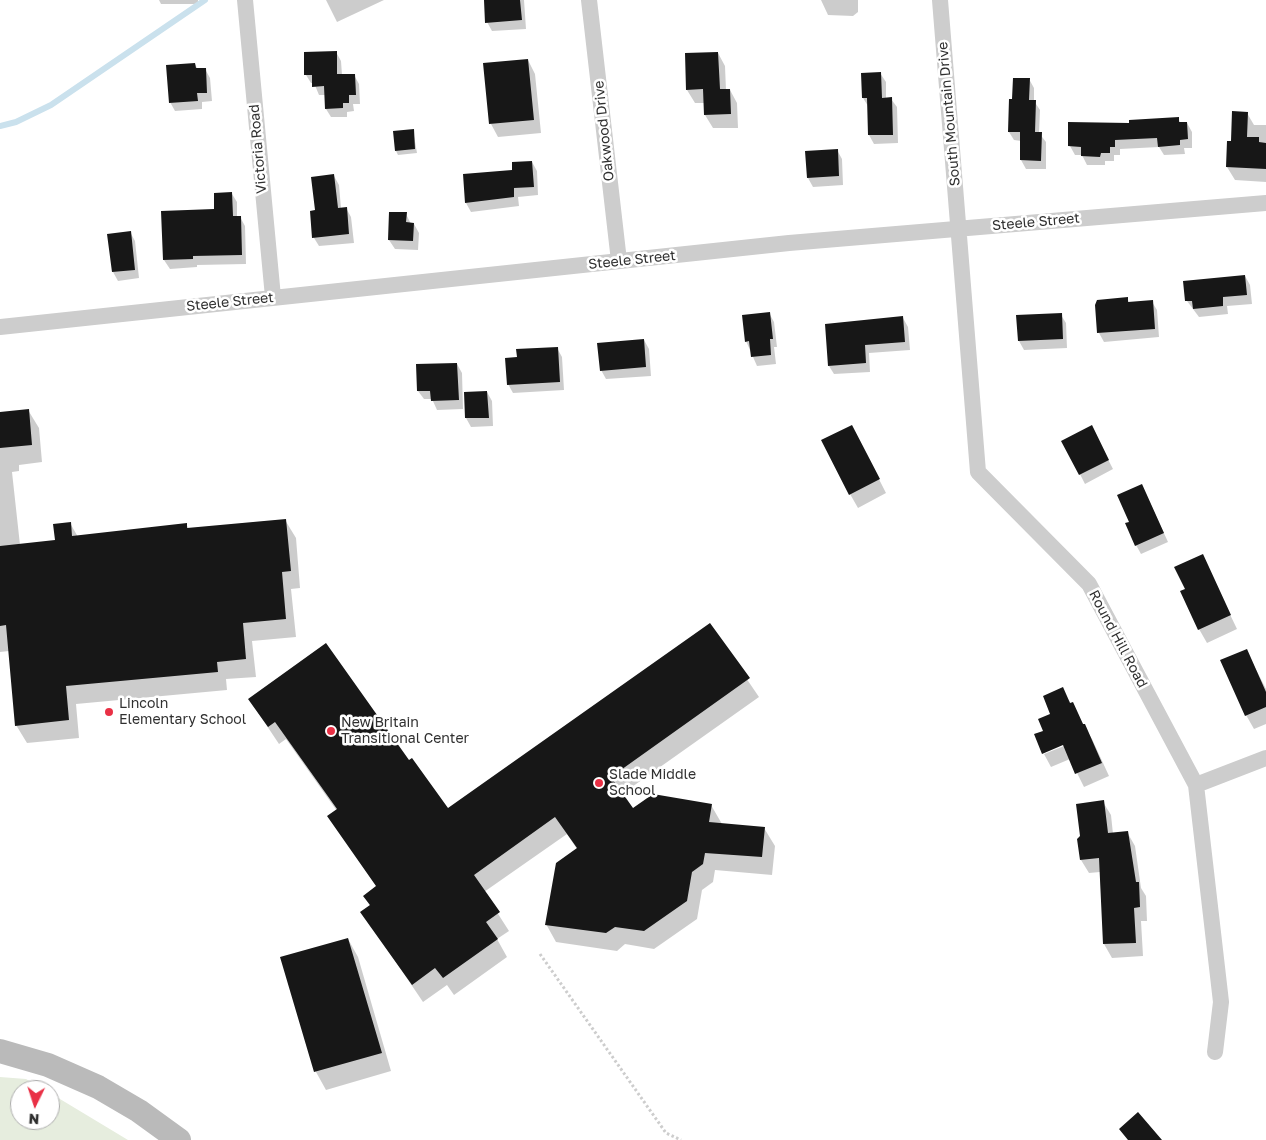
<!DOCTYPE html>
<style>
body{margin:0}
#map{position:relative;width:1266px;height:1140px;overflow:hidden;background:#fff;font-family:"Golos Text",sans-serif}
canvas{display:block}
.north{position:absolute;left:10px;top:1080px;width:50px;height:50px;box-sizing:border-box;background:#fff;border:1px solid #acacac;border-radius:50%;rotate:184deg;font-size:14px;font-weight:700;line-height:20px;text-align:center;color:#303030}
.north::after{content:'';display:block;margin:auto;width:18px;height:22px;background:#e93045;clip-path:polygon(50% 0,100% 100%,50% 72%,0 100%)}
</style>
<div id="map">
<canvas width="1266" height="1140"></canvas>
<div class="north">N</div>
</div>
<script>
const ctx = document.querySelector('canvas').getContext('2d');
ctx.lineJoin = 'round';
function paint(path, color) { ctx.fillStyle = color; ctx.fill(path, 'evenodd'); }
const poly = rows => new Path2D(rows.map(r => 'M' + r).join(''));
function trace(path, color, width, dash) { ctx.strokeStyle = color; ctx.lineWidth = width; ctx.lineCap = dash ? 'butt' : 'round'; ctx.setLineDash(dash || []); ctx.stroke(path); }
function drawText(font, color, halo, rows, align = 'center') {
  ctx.font = font + ' "Golos Text",sans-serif'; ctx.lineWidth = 5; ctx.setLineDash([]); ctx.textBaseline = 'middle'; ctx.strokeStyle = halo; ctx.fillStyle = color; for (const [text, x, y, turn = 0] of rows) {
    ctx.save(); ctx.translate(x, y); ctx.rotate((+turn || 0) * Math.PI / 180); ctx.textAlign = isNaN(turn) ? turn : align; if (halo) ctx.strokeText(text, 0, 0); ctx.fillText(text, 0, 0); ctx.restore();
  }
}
paint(poly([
 [0,1077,26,1079,45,1090,20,1090,20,1120,50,1120,50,1093,128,1140,0,1140]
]), '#e6edde');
paint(poly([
 [159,0,198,0,198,4,161,4],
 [326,0,384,0,337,22],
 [485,0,524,0,526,29,492,31,487,22],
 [821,0,858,0,858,12,853,16,828,15],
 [336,52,341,61,342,75,354,75,359,84,360,104,353,104,354,111,347,112,347,117,331,117,326,109,326,95,319,95,314,83,311,83,306,75],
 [718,53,725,66,726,90,730,90,737,103,738,128,713,128,705,115,704,103,695,103,687,90],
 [528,60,535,74,541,133,498,137,491,124],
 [195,64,198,70,205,69,210,78,212,101,202,102,202,109,175,111,170,102],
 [880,73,886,82,886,99,891,99,897,107,898,143,874,144,869,135,868,106,863,98,863,74],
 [1029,79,1034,88,1034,101,1040,110,1039,133,1046,142,1046,169,1026,169,1021,160,1021,141,1014,140,1009,132,1013,100],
 [1247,113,1254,125,1266,125,1266,182,1235,180,1227,167,1232,143],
 [1178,118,1181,124,1187,123,1192,132,1192,148,1184,148,1185,154,1164,155,1159,147,1120,149,1120,155,1114,155,1114,161,1105,161,1105,165,1087,165,1082,155,1075,155,1070,146,1070,123,1130,124],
 [413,130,417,153,398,155,396,151],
 [837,150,842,159,843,185,813,187,808,178,806,152],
 [532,162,537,171,538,195,518,197,519,206,471,212,466,203,464,175,514,171],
 [334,176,339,185,341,208,346,208,351,217,354,243,319,246,314,238,316,211],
 [232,194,237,202,237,217,240,217,245,226,246,264,197,265,197,267,170,269,164,260],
 [391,213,406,214,411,224,414,224,419,233,418,250,395,249,389,240],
 [130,232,135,241,139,278,118,281,113,272,109,235],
 [1245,276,1250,285,1252,304,1227,306,1228,314,1199,317,1187,301,1185,282],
 [1127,298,1130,304,1152,302,1157,310,1159,337,1104,342,1099,333],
 [769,313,774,322,777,347,774,347,776,364,757,366,746,341],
 [1061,315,1066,323,1067,348,1024,350,1019,341,1017,317],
 [903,318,908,327,910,350,869,353,870,372,834,374,829,366],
 [644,340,649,349,651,376,606,379,601,370],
 [557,348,562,357,564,390,513,393,508,384],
 [457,364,462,373,463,409,437,410,432,399,424,399,418,391],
 [487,392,492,401,493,426,471,427,466,418,465,393],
 [28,410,39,428,42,462,19,465,19,471,12,472,20,545,56,541,70,523,78,537,186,524,189,529,285,520,296,538,300,588,291,589,296,637,252,641,256,677,226,679,227,690,76,704,79,738,27,743,16,725,9,651,0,652,0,413],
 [1096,436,1113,469,1085,484,1063,441],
 [859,440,886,493,858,508,850,494],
 [1146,494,1168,542,1141,554,1136,545,1131,522],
 [1202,556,1237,629,1207,643,1199,629,1186,590],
 [710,625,759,697,622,794,633,810,711,805,722,824,764,828,775,846,772,875,715,870,713,882,702,890,697,919,654,949,625,944,617,951,556,942,546,924,577,849,567,834,484,892,509,931,497,939,507,957,454,995,447,985,423,1002,362,912,370,906,364,896,377,887,329,817,337,811,286,739,279,744,249,699,409,762,448,810],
 [1246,650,1266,689,1266,724,1254,729,1246,715],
 [1062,689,1092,739,1109,776,1084,787,1070,759,1051,767,1044,754,1069,744,1045,731],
 [1103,802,1111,815,1113,834,1127,832,1135,846,1141,888,1146,896,1147,921,1141,921,1143,956,1112,958,1104,944,1100,872,1089,873,1081,860],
 [348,939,358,957,391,1071,326,1090,316,1072,282,958]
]), '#0003');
trace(poly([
 [0,126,16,122,51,105,205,0]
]), '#cae1ed', 6);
paint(poly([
 [484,0,520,0,522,20,485,23],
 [337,51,337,74,355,74,356,95,349,95,349,103,343,103,343,108,325,109,324,86,312,87,312,75,304,75,304,52],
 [718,52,720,89,730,89,731,114,704,115,703,89,686,90,685,53],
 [528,59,534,120,489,124,483,63],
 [195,63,196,68,206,68,207,93,197,93,198,101,169,103,166,65],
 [881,72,882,98,892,97,893,135,868,135,867,98,862,98,861,73],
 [1013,78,1030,78,1029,100,1036,100,1035,132,1042,132,1041,161,1020,160,1020,132,1008,132,1009,99,1012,99],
 [1232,111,1248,112,1247,137,1259,137,1259,142,1266,143,1266,169,1226,167,1227,141,1231,141],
 [1179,117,1179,122,1187,122,1188,139,1180,140,1180,145,1158,147,1157,138,1115,140,1115,147,1110,147,1110,153,1101,153,1100,157,1081,156,1081,147,1068,146,1068,122,1129,123,1129,120],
 [414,129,415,149,395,151,393,131],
 [838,149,839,176,807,178,805,151],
 [532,161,534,187,514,188,514,197,465,203,463,174,512,170,512,162],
 [334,174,338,208,347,207,349,234,312,238,310,211,315,210,311,177],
 [232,192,233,216,241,216,242,255,193,256,193,259,163,260,161,211,214,209,214,193],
 [389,212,407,212,406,222,414,223,413,241,388,240],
 [131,231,135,270,112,272,107,234],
 [1245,275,1247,295,1223,297,1223,306,1193,309,1192,301,1185,301,1183,281],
 [1128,297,1128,302,1153,300,1155,329,1097,333,1095,305,1097,300],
 [770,312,773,339,770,339,771,355,751,357,749,341,745,342,742,315],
 [1062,313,1063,339,1018,341,1016,315],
 [903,316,905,342,865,345,866,363,828,366,825,324],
 [644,339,646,367,600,371,597,343],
 [558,347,560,382,507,385,505,358,517,357,516,349],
 [457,363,459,400,431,401,430,391,417,391,416,364],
 [487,391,489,418,465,418,464,392],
 [29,409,32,445,0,448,0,412],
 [852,425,880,479,849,495,821,440],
 [1092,425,1109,460,1079,475,1061,441],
 [1142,484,1164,533,1135,546,1125,523,1129,522,1117,495],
 [286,519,291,571,282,572,286,619,243,623,246,659,217,662,218,672,66,686,69,720,15,726,6,625,0,626,0,546,55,540,53,524,71,522,72,536,187,523,187,528],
 [1203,554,1231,615,1198,630,1180,591,1185,589,1174,567],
 [710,623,750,678,611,777,633,808,653,794,712,804,709,822,765,827,762,857,705,853,703,864,692,872,687,901,644,931,615,927,606,933,545,925,556,863,577,848,555,817,474,875,500,912,486,922,498,939,443,978,435,968,412,985,360,912,370,905,363,896,376,886,327,816,337,809,275,722,268,727,248,699,326,643,409,760,412,758,448,808],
 [1247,649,1266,692,1266,707,1245,716,1220,660],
 [1063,687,1070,703,1073,702,1083,724,1085,724,1102,763,1075,774,1063,745,1042,754,1034,734,1043,731,1038,719,1050,714,1043,696],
 [1104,800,1108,833,1128,831,1136,882,1139,882,1140,907,1134,908,1136,943,1103,944,1099,858,1080,860,1077,839,1080,836,1076,804],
 [348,938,382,1053,314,1072,280,957],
 [1138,1112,1162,1140,1128,1140,1119,1129]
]), '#171717');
trace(poly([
 [540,954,666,1133,681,1140]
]), '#cdcdcd', 3, [2.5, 2.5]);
trace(poly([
 [245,0,273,297],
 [589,0,619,261],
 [940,0,978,472,1089,584,1196,785,1221,1002,1215,1052],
 [0,327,789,243,1266,203],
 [1196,785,1266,758]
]), '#cdcdcd', 16);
trace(poly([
 [0,1051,48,1065,98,1087,139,1111,179,1140]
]), '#bababa', 24);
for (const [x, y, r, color] of [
 [109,712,5,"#e93045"],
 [331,731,5,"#e93045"],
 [599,783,5,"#e93045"]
]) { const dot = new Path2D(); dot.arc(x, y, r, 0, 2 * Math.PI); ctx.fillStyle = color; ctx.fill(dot); trace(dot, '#fff', 2); }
drawText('14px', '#303030', '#fff', [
 ["South Mountain Drive",949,114,-95],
 ["Oakwood Drive",604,131,-96],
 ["Victoria Road",258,149,-95],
 ["Steele Street",1036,222,-5],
 ["Steele Street",632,260,-6],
 ["Steele Street",230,302,-6],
 ["Round Hill Road",1118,639,62]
]);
drawText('14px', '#303030', '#fff', [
 ["Lincoln",119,704],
 ["Elementary School",119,720],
 ["New Britain",341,723],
 ["Transitional Center",341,739],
 ["Slade Middle",609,775],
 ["School",609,791]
], 'left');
</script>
